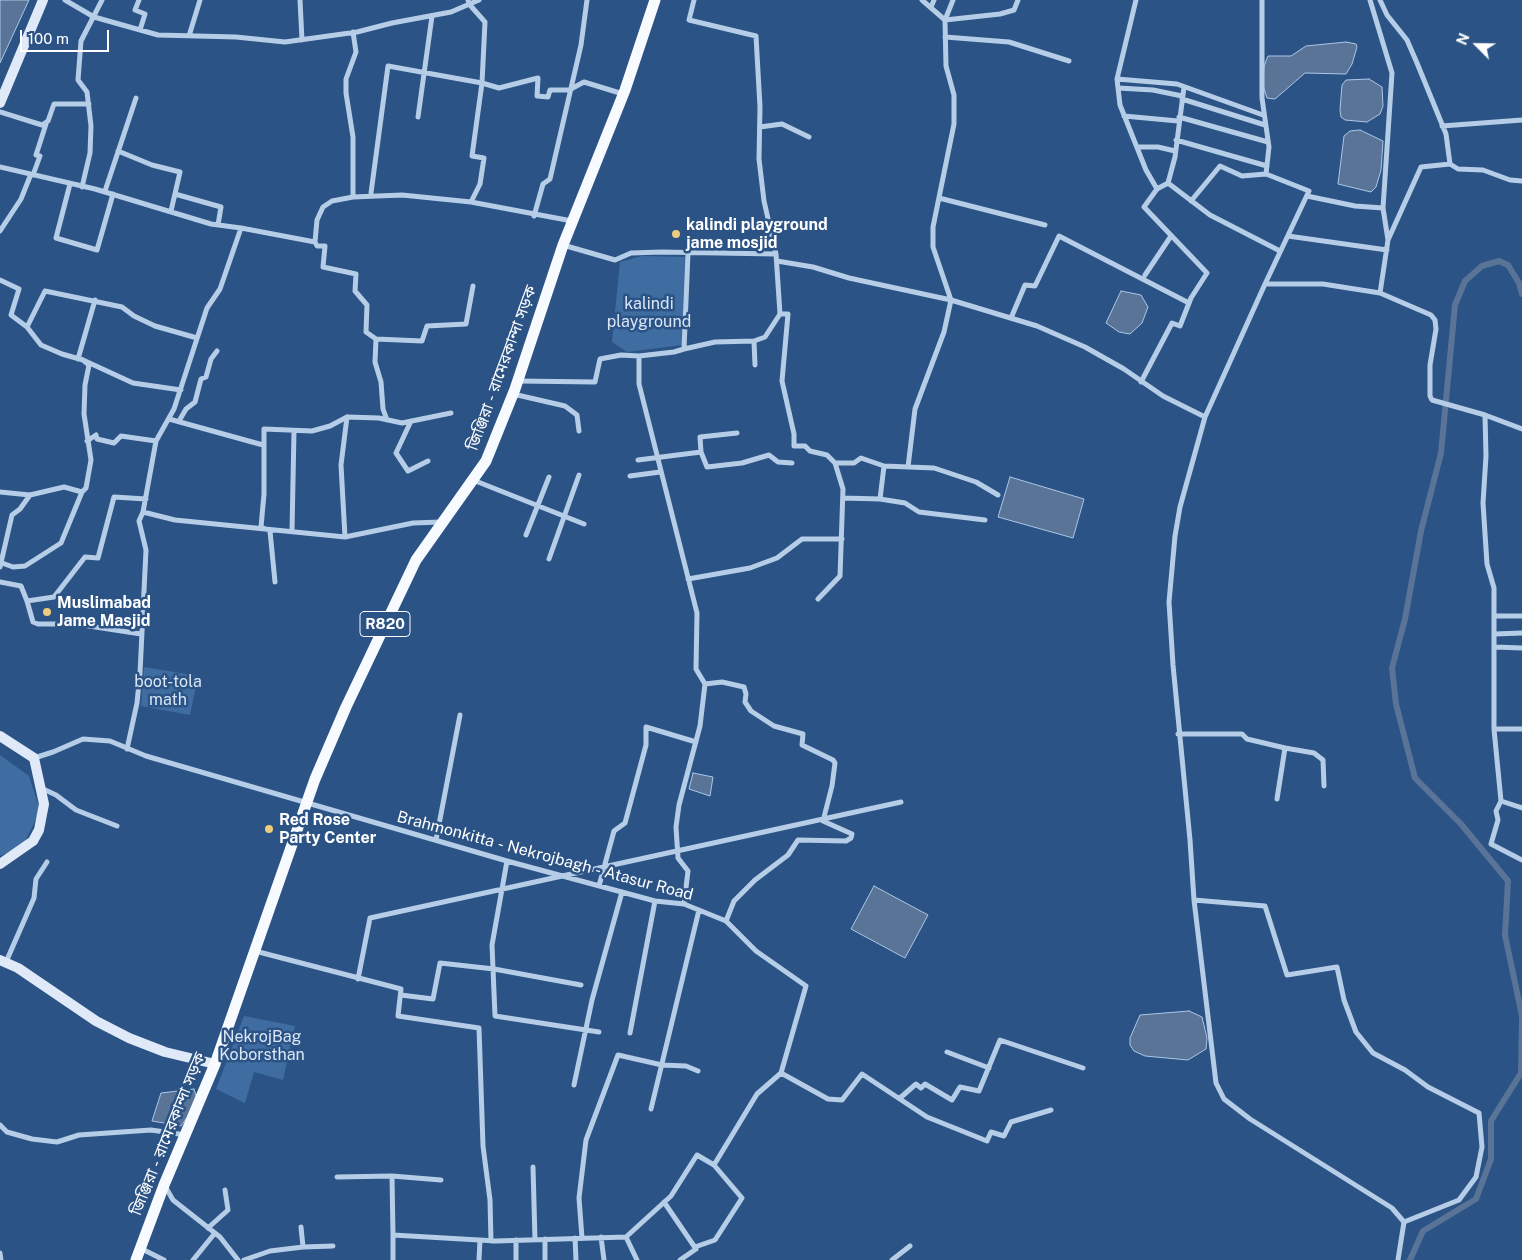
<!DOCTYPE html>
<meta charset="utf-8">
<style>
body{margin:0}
#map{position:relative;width:1522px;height:1260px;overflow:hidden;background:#2b5385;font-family:"Public Sans",sans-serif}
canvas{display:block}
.north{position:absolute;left:1452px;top:20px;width:50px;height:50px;-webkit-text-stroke:4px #2b5385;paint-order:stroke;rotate:293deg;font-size:14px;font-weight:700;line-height:20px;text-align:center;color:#fff}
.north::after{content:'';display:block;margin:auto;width:18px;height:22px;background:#fff;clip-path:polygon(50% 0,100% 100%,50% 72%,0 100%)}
.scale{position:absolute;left:20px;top:30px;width:89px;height:22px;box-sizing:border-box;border:2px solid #fff;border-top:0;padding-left:6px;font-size:15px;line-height:18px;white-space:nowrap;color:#fff;-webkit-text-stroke:4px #2b5385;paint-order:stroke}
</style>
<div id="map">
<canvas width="1522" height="1260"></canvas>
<div class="north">N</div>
<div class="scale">100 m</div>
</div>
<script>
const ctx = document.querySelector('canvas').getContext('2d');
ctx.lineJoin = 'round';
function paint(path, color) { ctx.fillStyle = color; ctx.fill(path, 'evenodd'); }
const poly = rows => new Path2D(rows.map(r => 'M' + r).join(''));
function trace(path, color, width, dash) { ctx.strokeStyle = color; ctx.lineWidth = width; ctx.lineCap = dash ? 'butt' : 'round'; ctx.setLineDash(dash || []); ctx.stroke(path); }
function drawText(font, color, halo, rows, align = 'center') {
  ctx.font = font + ' "Public Sans","Noto Sans Bengali",sans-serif'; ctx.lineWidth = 5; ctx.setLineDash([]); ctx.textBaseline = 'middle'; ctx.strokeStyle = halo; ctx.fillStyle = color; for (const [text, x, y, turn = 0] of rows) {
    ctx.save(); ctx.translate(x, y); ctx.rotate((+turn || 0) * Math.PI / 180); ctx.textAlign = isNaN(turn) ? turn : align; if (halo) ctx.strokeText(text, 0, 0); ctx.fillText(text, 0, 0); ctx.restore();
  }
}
paint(poly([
 [642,256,685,257,682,345,627,352,612,342,620,262],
 [144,667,198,676,190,715,141,706],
 [0,755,29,776,40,810,25,842,16,850,0,856],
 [244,1016,295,1026,283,1080,254,1072,245,1103,216,1089]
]), '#406da1');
const water = poly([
 [0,0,29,0,0,63,0,0],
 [1346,42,1356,44,1357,47,1352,64,1346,74,1305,73,1275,99,1267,98,1263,85,1264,66,1268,56,1291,56,1306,46,1346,42],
 [1369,79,1382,87,1383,106,1380,114,1367,122,1345,120,1341,117,1340,110,1342,85,1346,80,1369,79],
 [1360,130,1383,141,1381,170,1376,187,1371,192,1338,184,1344,136,1350,131,1360,130],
 [1121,291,1141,295,1148,307,1142,323,1130,334,1119,332,1106,323,1121,291],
 [1010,477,1084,499,1073,538,998,517,1010,477],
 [693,773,713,777,710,796,689,789,693,773],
 [874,886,928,915,905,958,851,929,874,886],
 [1189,1011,1202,1017,1207,1038,1206,1049,1188,1060,1145,1056,1134,1051,1130,1045,1130,1038,1140,1015,1189,1011],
 [194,1089,198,1102,181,1126,152,1121,161,1093,194,1089]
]);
paint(water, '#597497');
trace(water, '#abc7e7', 1);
trace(poly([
 [1522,294,1519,283,1508,265,1499,261,1482,266,1465,281,1455,305,1441,453,1421,531,1405,619,1392,668,1396,704,1415,778,1461,824,1508,881,1505,935,1522,1016],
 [1410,1260,1423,1231,1476,1199,1491,1159,1491,1121,1521,1073,1522,1018]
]), '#597497', 6);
trace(poly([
 [65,0,94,17,158,35,236,37,285,42,357,32,392,23,451,12,479,0],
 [139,0,135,10,145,14,140,30],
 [300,0,302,40],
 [468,0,469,4,485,22,482,83,499,88,538,78,537,96,548,97,550,90,569,90,584,82,623,94],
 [694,0,689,20,756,36,760,107,759,159,764,201,776,254,780,314],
 [953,0,945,20,1000,14,1014,10,1018,0],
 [1136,0,1117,79,1177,84,1263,115],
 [1262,0,1262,98,1269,147,1266,174,1309,191,1265,284],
 [1370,0,1392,73,1383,208,1388,240],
 [1380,0,1387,15,1407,40,1417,63,1446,134,1450,164,1458,169,1483,170,1510,180,1522,181],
 [931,7,934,0],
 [189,36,200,0],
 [945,37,1009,42,1069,61],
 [1117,79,1120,105,1146,170,1157,189,1144,207,1207,273,1191,298,1180,326,1172,323,1141,382],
 [1118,88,1153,90,1182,96],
 [1182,99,1265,125],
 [0,112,42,125,48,121,54,104,89,104],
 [1124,116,1178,121],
 [418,117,432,16],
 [1179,117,1268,142],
 [1442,126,1522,120],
 [760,127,782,124,809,137],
 [1176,140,1267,166],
 [1137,147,1158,147,1175,151],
 [118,151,152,165,180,172,171,211],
 [0,167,95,189,211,224,241,228,220,289,207,308,174,409,156,441,143,512,175,520,345,537,413,523,441,522],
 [33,175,40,156,36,155,46,124],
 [1168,183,1175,157,1184,87],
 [70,184,56,238,97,250,113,194],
 [82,187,90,153,91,126,87,92,78,80,81,41,102,0],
 [1157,189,1168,183,1210,215,1280,251],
 [105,191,136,98],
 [371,193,388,66,482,83,472,156,484,158,480,184,471,202],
 [175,194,221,207,218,225],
 [1307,196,1355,206,1383,208],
 [353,197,353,137,346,93,346,79,356,52,353,32],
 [939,198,1045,225],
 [1191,201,1220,166,1242,176,1266,174],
 [534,216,543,184,550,179,581,45,587,0],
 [241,228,315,242,317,220,323,207,332,201,353,197,402,195,471,202,572,221],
 [0,231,21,199,31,174],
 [1288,236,1387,250],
 [315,242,317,246,325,246,323,267,356,274,355,291,367,305,366,332,376,339,375,362,381,382,383,409,387,420],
 [563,245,615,260,631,253,661,252,776,254],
 [777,261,813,267,849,278,951,300,1037,326,1085,347,1124,369,1163,396,1205,417],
 [1145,275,1171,236],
 [0,280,19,289,11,315,27,327,45,291,122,307,134,316,155,326,197,338],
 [1380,293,1388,240,1421,167,1450,164],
 [1011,318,1025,285,1035,286,1059,236,1189,303],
 [27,327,41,345,62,354,83,360,133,383,181,390],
 [376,339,422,341,427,326,466,324,473,286],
 [754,341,755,365],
 [684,349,715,342,754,341,765,337,780,314,788,314,782,381,794,434,794,446,805,446,810,451,827,455,835,463,843,489,840,576,818,599],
 [78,359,95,300],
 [518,381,595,382,600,359,621,355,639,356],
 [513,394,565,406,577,415,579,431],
 [1485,415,1486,456,1483,503,1487,564,1494,588,1494,729,1501,801,1496,811,1498,820,1491,844,1522,860],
 [169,419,263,445],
 [179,421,186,409,195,402,201,379,206,377,211,359,217,351],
 [411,421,396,453,408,471,428,461],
 [737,433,700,437,701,452,707,467,742,463,769,455,778,462,792,463],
 [87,441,96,435,97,439,114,443,121,436,156,441],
 [638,460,701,452],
 [835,463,854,463,861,458,884,466,934,468,976,482,998,495],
 [908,467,915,409,944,332,951,300,933,247,933,227,954,124,954,95,946,66,945,20,922,0],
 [630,476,660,472],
 [473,480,584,524],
 [0,492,30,495,64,487,82,492,86,488,91,460,84,414,85,385,89,365,83,360],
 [843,498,880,499,905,503,919,512,985,520],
 [880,499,884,466],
 [292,531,294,431],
 [526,535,549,477],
 [345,537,341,465,347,417,379,418,402,423,451,413],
 [549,559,579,475],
 [2,563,13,567,25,566,61,543,82,492],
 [0,567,12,515,20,509,30,495],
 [688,579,750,568,777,558,802,539,842,539],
 [0,582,21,586,27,601],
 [275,582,270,531,261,527,264,494,264,429,312,431,330,426,347,417],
 [1495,616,1522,616],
 [141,634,76,624,38,624,33,622,27,601,54,597,85,557,98,558,114,497,146,499],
 [1495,634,1522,633],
 [1495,647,1522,648],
 [705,684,722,682,744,687,746,694,745,702,751,711,774,726,803,734,802,745,833,760,835,763,832,786,823,821,852,834,851,838,846,841,798,840,788,855,755,880,734,901,726,921],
 [1494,729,1522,729],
 [1178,734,1242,734,1247,739,1285,748,1277,799],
 [1285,748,1314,753,1323,760,1324,786],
 [127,749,137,703,140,673,146,550,139,521,143,512],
 [34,758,53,752,83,739,110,741,146,756,507,861,655,901,684,904,726,921,756,951,806,986,781,1073,828,1099,842,1100,862,1074,927,1117,987,1141,991,1132,1004,1136,1011,1122,1051,1110],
 [41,788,56,795,76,810,117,826],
 [1501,801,1522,808],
 [436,840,460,715],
 [507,861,492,945,495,1016,599,1032],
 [599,886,614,831,625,823,646,745,646,727,696,742],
 [1194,900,1265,906,1287,975,1337,967,1344,1000,1356,1032,1373,1053,1405,1070,1428,1087,1479,1113,1482,1147,1476,1177,1459,1200,1404,1222],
 [684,904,688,871,678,858,676,827,679,805,700,726,705,684,696,669,697,613,639,384,639,356,674,352,684,349,688,253],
 [255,951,401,989,398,1016,479,1028,483,1146,490,1200,491,1241],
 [6,962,34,898,36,879,47,862],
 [358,979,370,918,901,802],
 [401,995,433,999,440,963,494,969,581,985],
 [630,1033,655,901],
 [947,1052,989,1068],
 [574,1085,592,1000,622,892],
 [900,1098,916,1084,921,1088,925,1084,952,1100,960,1087,979,1091,1000,1040,1083,1068],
 [651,1109,699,910],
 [0,1125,7,1132,32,1139,57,1142,79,1135,151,1130,186,1135],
 [533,1167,535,1240],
 [337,1177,392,1176],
 [165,1186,173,1200,220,1237,238,1260],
 [664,1202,696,1249,680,1260],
 [208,1228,228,1210,225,1190],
 [393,1235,392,1176,441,1180],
 [601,1237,604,1260],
 [626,1237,671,1196,697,1155,714,1165,757,1094,781,1073],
 [575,1238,576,1260],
 [582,1238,579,1198,586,1140,618,1055,662,1065,686,1066,698,1071],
 [545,1239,545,1260],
 [516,1240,516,1260],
 [303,1247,333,1246],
 [695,1247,715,1240,742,1198,714,1165],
 [140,1248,164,1260],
 [0,1253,1,1260],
 [193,1260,215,1233],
 [244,1260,270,1251,303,1247,301,1227],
 [393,1260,393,1235,496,1241,626,1237,637,1260],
 [479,1260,480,1240],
 [892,1260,910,1246],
 [1398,1260,1404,1222,1392,1208,1250,1119,1224,1099,1216,1083,1194,900,1190,840,1173,665,1169,602,1175,536,1180,507,1205,417,1265,284,1323,284,1380,293,1431,315,1435,320,1436,329,1430,365,1430,396,1432,400,1485,415,1522,429]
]), '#b6cde7', 5);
trace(poly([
 [0,103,43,0],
 [0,736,34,758,44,804,39,830,33,841,0,864],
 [0,960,18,968,96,1021,129,1038,165,1052,215,1064]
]), '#dfe9f7', 10);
trace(poly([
 [136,1260,164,1185,215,1064,315,779,346,707,416,560,486,461,515,389,563,245,625,90,655,0]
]), '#f7fafe', 11);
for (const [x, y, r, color] of [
 [676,234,5,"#edcc7e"],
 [47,612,5,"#edcc7e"],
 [269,829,5,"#edcc7e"]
]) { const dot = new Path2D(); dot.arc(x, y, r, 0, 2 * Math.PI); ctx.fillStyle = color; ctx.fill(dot); trace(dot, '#2b5385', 2); }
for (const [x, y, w] of [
 [385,624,50]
]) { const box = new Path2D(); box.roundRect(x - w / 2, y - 12.5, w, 25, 4); ctx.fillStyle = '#2b5385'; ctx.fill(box); trace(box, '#fff', 1); }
drawText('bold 15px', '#fff', null, [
 ["R820",385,624]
]);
drawText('bold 16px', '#fff', '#2b5385', [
 ["kalindi playground",686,225],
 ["jame mosjid",686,243],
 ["Muslimabad",57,603],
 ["Jame Masjid",57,621],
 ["Red Rose",279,820],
 ["Party Center",279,838]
], 'left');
drawText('16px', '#d9e6f6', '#2b5385', [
 ["kalindi",649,304],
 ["playground",649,322],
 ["boot-tola",168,682],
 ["math",168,700],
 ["NekrojBag",262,1037],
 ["Koborsthan",262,1055]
]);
drawText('16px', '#fff', '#2b5385', [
 ["জিঞ্জিরা - রামেরকান্দা সড়ক",502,368,-70],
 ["Brahmonkitta - Nekrojbagh - Atasur Road",545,856,15],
 ["জিঞ্জিরা - রামেরকান্দা সড়ক",168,1134,-68]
]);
</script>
